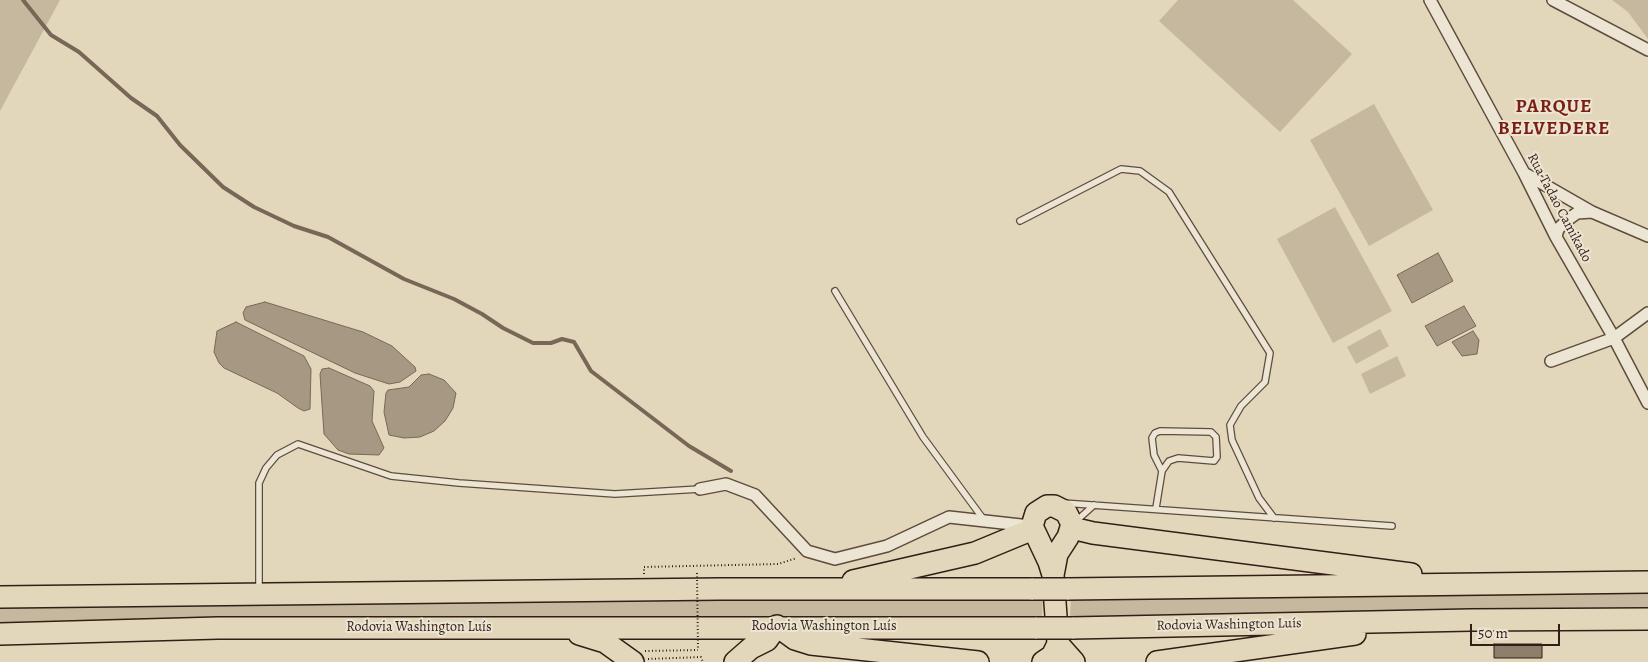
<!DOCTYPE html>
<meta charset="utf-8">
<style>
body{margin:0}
#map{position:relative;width:1648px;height:662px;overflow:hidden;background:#e3d7bb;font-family:Alegreya,serif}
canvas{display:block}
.scale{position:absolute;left:1470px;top:624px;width:90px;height:22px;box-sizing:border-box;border:2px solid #321e16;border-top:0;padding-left:6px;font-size:15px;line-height:18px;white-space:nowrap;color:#321e16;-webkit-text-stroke:4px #ede5d3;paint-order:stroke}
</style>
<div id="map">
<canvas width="1648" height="662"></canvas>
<div class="scale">50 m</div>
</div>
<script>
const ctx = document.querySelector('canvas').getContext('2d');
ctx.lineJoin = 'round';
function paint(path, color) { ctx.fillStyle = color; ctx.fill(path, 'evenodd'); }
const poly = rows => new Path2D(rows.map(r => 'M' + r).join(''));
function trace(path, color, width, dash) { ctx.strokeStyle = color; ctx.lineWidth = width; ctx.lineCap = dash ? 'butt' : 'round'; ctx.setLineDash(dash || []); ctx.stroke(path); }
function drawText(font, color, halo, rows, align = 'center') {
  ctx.font = font + ' Alegreya,serif'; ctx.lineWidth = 4; ctx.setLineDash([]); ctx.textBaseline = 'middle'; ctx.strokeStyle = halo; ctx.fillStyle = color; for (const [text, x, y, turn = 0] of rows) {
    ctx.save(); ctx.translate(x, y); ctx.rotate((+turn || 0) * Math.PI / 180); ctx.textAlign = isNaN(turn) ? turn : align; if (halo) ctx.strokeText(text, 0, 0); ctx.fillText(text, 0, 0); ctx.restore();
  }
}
paint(poly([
 [0,0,60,0,0,111],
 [1178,0,1293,0,1352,54,1280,132,1159,21],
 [1612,0,1648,0,1648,39,1628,12],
 [1374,104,1433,210,1369,246,1310,140],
 [1335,207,1392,311,1333,343,1277,239],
 [1380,329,1389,346,1356,364,1347,347],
 [1397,356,1406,376,1370,394,1361,374],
 [1648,589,1648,611,1070,617,1071,594],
 [1043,594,1042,617,0,629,0,606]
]), '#c5b89f');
const water = poly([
 [1438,253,1453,281,1412,303,1397,275,1438,253],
 [265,302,363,332,392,346,415,367,416,371,400,382,389,384,355,373,245,320,243,313,246,307,265,302],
 [1464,306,1476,326,1437,346,1425,326,1464,306],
 [236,322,304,356,311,369,310,409,304,411,298,408,277,393,224,368,219,363,214,352,217,331,236,322],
 [1473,331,1479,340,1477,354,1462,356,1452,342,1473,331],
 [329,368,370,386,374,391,372,421,384,448,379,455,349,454,338,450,324,434,320,374,322,369,329,368],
 [429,374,444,380,456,393,453,408,445,421,434,431,420,437,404,438,389,435,384,412,386,393,388,390,409,387,421,375,429,374]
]);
paint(water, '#a79883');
trace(water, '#786757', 1);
trace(poly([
 [23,0,51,35,79,52,131,98,157,116,180,145,223,187,254,207,294,226,328,237,404,279,454,299,482,314,503,328,533,343,551,343,562,339,574,342,591,371,689,446,731,471]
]), '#786757', 4);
const building = poly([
 [1494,644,1542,644,1542,658,1494,658,1494,644]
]);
paint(building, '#8e7e6c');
trace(building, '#321e16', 1);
const lane = poly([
 [1020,221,1121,169,1140,171,1169,192,1270,353,1265,382,1241,406,1230,425,1232,440,1259,498,1274,518],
 [835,291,923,437,984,520],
 [1063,503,1392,526],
 [1156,508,1162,471,1169,461,1178,458,1214,461,1217,457,1216,437,1211,432,1160,431,1155,433,1152,438,1154,455,1162,471],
 [1075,522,1094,505],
 [259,589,259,483,266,468,277,455,298,444,391,476,459,483,615,494,700,489]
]);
const street = poly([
 [1430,0,1524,173,1556,237,1614,338,1648,403],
 [1553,0,1648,50],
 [1524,173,1592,212,1648,236],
 [1556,237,1558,229,1570,218,1577,213,1592,212],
 [1551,361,1614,338,1648,313],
 [700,489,726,484,755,495,807,551,835,559,887,546,949,517,1030,526]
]);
const highway = poly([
 [1072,528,1093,533,1411,574],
 [853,581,975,553,1033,529],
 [1067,589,1648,582],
 [0,597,720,589,1033,589],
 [1072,628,1471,620,1648,619],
 [0,634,218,628,1037,628],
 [579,634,605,642,633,662],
 [1058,644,1074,662],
 [735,662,751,648,767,640,777,626,795,639,811,644,978,662],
 [1043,662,1052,656,1058,644,1053,575,1049,562,1032,526,1036,513,1047,506,1054,506,1066,512,1072,524,1068,537,1057,554,1053,575],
 [1157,662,1355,634]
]);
trace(lane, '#5e4c3f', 8);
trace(street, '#5e4c3f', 14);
trace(highway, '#321e16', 24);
trace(poly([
 [644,574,644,567,778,564,797,558],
 [645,651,698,650],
 [648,659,701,657,703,662]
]), '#321e16', 2, [1, 2.5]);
trace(lane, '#ede5d3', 5.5);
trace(street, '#ede5d3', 11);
trace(highway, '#e3d7bb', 21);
const highwayBridge = poly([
 [1033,589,1067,589],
 [1037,628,1072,628]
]);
trace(highwayBridge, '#321e16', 24, []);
trace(poly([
 [697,573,698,650]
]), '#321e16', 2, [1, 2.5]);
trace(highwayBridge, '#e3d7bb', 21);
drawText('14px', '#321e16', '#ede5d3', [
 ["Rua Tadao Camikado",1559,208,62],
 ["Rodovia Washington Luís",1229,625,-1],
 ["Rodovia Washington Luís",824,627],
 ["Rodovia Washington Luís",419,628]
]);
ctx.letterSpacing = '1px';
drawText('bold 19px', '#7a1f14', '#ede5d3', [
 ["PARQUE",1554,107],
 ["BELVEDERE",1554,129]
]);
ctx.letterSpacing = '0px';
</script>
